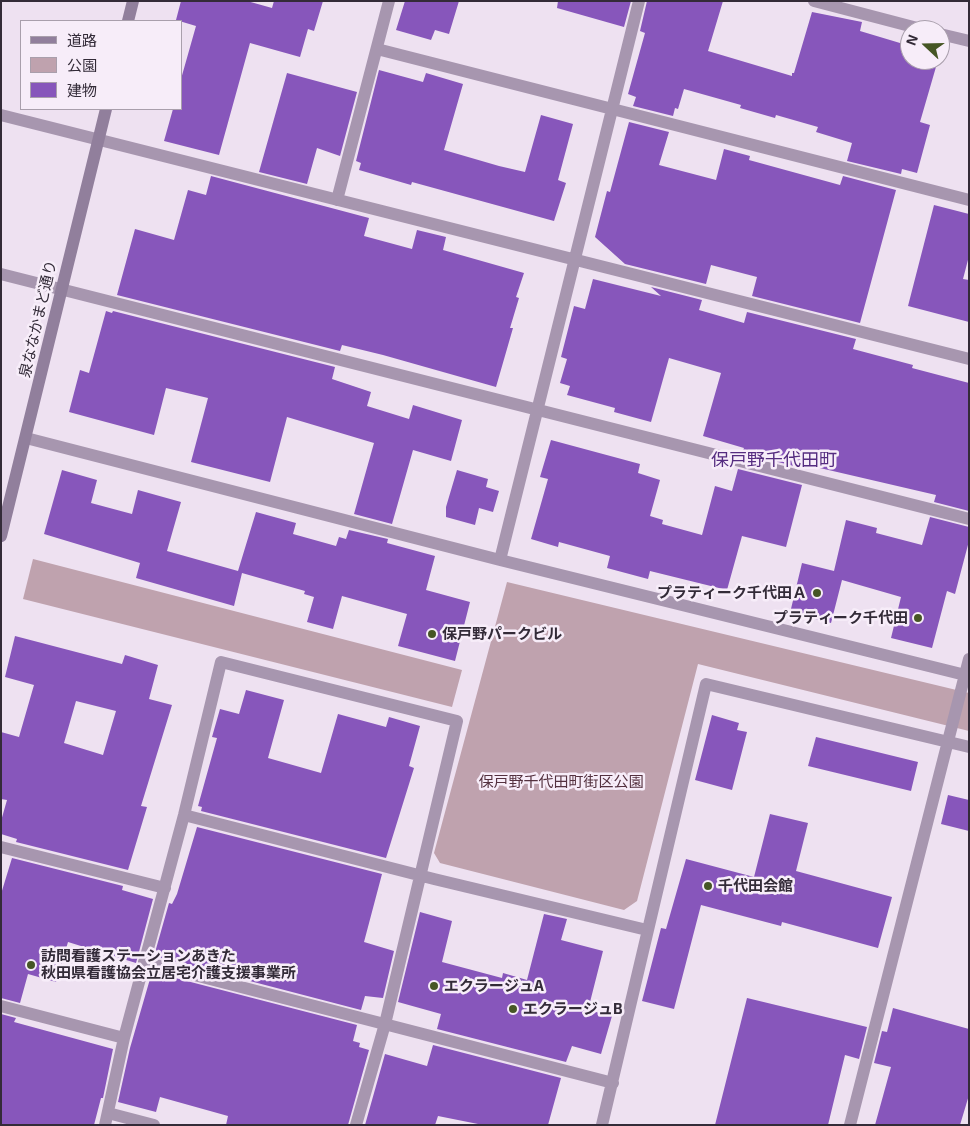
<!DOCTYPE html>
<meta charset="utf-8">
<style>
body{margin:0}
#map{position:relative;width:970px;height:1126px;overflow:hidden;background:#eee1f1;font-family:"Exo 2","Noto Sans JP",sans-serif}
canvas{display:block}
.frame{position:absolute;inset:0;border:2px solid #332b38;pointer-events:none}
.legend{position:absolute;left:20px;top:20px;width:162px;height:90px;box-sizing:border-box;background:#f7edf9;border:1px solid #a99fac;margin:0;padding:6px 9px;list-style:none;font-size:15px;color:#332b38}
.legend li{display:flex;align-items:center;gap:10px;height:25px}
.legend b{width:25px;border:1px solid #a99fac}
.north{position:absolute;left:900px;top:20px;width:50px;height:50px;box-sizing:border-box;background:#f7edf9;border:1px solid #a99fac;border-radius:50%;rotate:291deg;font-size:14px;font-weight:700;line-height:20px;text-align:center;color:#332b38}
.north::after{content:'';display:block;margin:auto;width:18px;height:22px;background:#465625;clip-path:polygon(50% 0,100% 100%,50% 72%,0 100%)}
</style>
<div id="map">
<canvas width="970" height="1126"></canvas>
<div class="frame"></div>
<ul class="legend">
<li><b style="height:6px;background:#917f9c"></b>道路</li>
<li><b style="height:14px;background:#bfa2ae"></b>公園</li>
<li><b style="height:14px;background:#8756bb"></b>建物</li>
</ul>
<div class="north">N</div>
</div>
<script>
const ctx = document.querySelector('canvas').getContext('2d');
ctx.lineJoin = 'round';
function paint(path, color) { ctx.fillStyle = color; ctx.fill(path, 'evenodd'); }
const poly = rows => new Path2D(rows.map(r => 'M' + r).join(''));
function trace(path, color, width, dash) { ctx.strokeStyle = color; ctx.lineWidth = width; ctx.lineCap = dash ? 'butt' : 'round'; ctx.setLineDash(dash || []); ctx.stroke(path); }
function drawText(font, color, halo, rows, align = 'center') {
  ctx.font = font + ' "Exo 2","Noto Sans JP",sans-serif'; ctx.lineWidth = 5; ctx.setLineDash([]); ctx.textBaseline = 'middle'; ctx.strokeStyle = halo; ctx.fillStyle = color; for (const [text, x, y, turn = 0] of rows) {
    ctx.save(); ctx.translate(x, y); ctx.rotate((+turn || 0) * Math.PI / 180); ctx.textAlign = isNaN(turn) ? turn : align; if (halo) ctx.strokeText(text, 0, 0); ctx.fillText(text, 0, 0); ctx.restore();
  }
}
paint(poly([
 [33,559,462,670,452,707,23,599],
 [507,582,969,693,969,731,698,664,637,901,624,910,440,863,434,853]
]), '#bfa2ae');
paint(poly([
 [181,1,247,1,272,8,274,1,323,1,314,31,308,29,300,57,250,43,219,155,164,141,173,109,181,109,181,79,196,26,176,20],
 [405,1,459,1,449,34,435,30,431,40,396,30],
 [558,1,631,1,624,27,557,8],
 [647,1,723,1,708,51,792,76,792,73,794,73,812,12,862,22,860,31,910,46,910,60,938,60,920,122,930,125,917,173,902,169,901,174,847,161,852,143,816,132,818,127,776,115,775,118,740,108,741,105,684,89,678,109,675,108,673,116,633,106,636,97,628,94,645,33,640,31],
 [379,70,423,82,426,73,463,84,444,150,499,166,525,172,541,115,573,124,558,180,566,183,554,221,412,182,411,185,359,170,361,163,356,161],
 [287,73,357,92,340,156,317,148,307,184,259,172],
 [629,122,669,132,659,165,716,180,724,149,750,156,749,160,840,185,843,176,896,190,860,323,752,296,757,277,711,265,706,284,625,264,595,237,607,191,610,192],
 [211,176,369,218,364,236,412,249,417,230,446,237,443,250,524,273,516,297,519,298,510,328,513,328,496,387,383,355,342,345,340,351,117,295,135,229,174,240,188,190,206,195],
 [934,205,969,214,969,256,963,279,969,280,969,322,908,306],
 [593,279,661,296,651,287,702,300,699,310,744,323,747,312,856,339,853,349,913,365,912,368,969,383,969,511,934,502,936,495,807,465,806,469,742,453,744,448,703,436,721,373,669,358,651,422,614,412,615,408,567,395,570,386,560,383,567,359,561,357,574,306,585,309],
 [106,311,112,313,113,311,335,367,332,379,371,392,367,406,409,419,413,405,462,420,451,461,413,450,392,524,354,514,374,443,287,417,270,482,191,462,208,398,166,388,154,435,69,412,80,370,89,373],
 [551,440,640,464,638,473,660,480,650,516,663,520,662,524,702,535,715,486,732,491,738,469,802,485,786,547,742,536,727,590,650,571,648,579,607,568,610,556,559,542,558,547,531,539,548,479,540,477],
 [62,470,97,480,91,503,132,514,138,490,181,502,167,551,238,571,256,512,296,523,293,534,336,546,339,537,346,539,349,530,388,539,387,543,435,556,426,590,470,602,455,661,398,646,407,614,342,596,333,629,307,622,314,597,304,594,305,591,242,573,234,606,136,578,140,563,44,534],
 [457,470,488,479,486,487,499,491,493,512,479,508,475,525,446,517,446,507],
 [930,517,969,527,969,541,955,594,947,591,932,648,891,638,901,597,842,580,831,623,790,613,802,563,834,571,846,520,877,528,876,533,922,545],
 [15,636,122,664,125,655,158,665,149,699,172,705,141,806,147,807,128,870,16,842,17,839,1,834,1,821,7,800,1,799,1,732,19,737,34,685,5,677],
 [76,701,116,711,103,755,64,743],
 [246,690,284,700,268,758,321,773,338,714,386,727,389,717,420,726,409,766,414,768,386,858,201,811,202,807,198,806,217,738,212,737,220,709,239,714],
 [712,715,739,723,737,730,747,732,732,790,695,780],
 [816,737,918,762,911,791,808,766],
 [948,795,969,800,969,831,941,824],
 [770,814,808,823,796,871,892,897,878,948,782,922,781,926,701,905,674,1009,642,1001,661,928,666,929,686,859,754,877],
 [197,827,382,874,364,942,394,951,383,998,365,996,361,1010,154,956,169,903,172,904,177,894],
 [12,858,123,886,122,890,153,899,136,963,68,942,56,982,28,974,20,1003,1,998,1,894],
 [420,912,452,921,442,962,502,978,503,973,527,980,544,914,567,919,561,940,603,951,588,1010,612,1016,601,1054,572,1046,566,1062,437,1029,441,1014,398,1002],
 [152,972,357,1025,353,1041,360,1043,359,1047,369,1050,348,1125,226,1125,228,1116,160,1097,156,1112,118,1102,130,1048],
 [747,998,867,1027,859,1059,845,1055,828,1125,715,1125],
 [893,1008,969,1029,969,1095,960,1125,875,1125,891,1067,874,1063,882,1031,887,1032],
 [1,1014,16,1018,14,1022,113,1049,103,1098,101,1098,94,1125,1,1125],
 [433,1045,561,1078,548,1125,483,1125,438,1116,435,1125,365,1125,385,1054,427,1066]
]), '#8756bb');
trace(poly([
 [814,1,925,30],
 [940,34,969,41],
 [377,49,969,200],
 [1,115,969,359],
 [337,200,389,1],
 [1,274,969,519],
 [26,438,500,560,969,676],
 [500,560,639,1],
 [184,815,434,879,647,930],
 [1,847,165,888],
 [144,962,613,1083],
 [1,1006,124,1038],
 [108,1113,154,1125],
 [105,1125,124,1038,184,815,221,662,457,721,385,1024,356,1125],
 [602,1125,706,684,969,747],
 [850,1125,969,659]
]), '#a796af', 12);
trace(poly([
 [128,21,133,1],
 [1,536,106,109]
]), '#917f9c', 12);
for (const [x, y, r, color] of [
 [817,593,5,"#465625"],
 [918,618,5,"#465625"],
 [432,634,5,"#465625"],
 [708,886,5,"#465625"],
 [31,965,5,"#465625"],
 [434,986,5,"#465625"],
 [513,1009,5,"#465625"]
]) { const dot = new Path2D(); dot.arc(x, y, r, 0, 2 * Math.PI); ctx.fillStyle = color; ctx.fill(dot); trace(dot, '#f7edf9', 2); }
drawText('15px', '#332b38', '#f7edf9', [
 ["泉ななかまど通り",38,319,-77]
]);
drawText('bold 15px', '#332b38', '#f7edf9', [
 ["プラティーク千代田Ａ",807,593,"right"],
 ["プラティーク千代田",908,618,"right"],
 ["保戸野パークビル",442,634],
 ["千代田会館",718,886],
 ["訪問看護ステーションあきた",41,956],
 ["秋田県看護協会立居宅介護支援事業所",41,973],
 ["エクラージュA",444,986],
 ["エクラージュB",523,1009]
], 'left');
drawText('15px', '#54313f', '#f7edf9', [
 ["保戸野千代田町街区公園",561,782]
]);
drawText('18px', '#552c80', '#f7edf9', [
 ["保戸野千代田町",774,460]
]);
</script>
